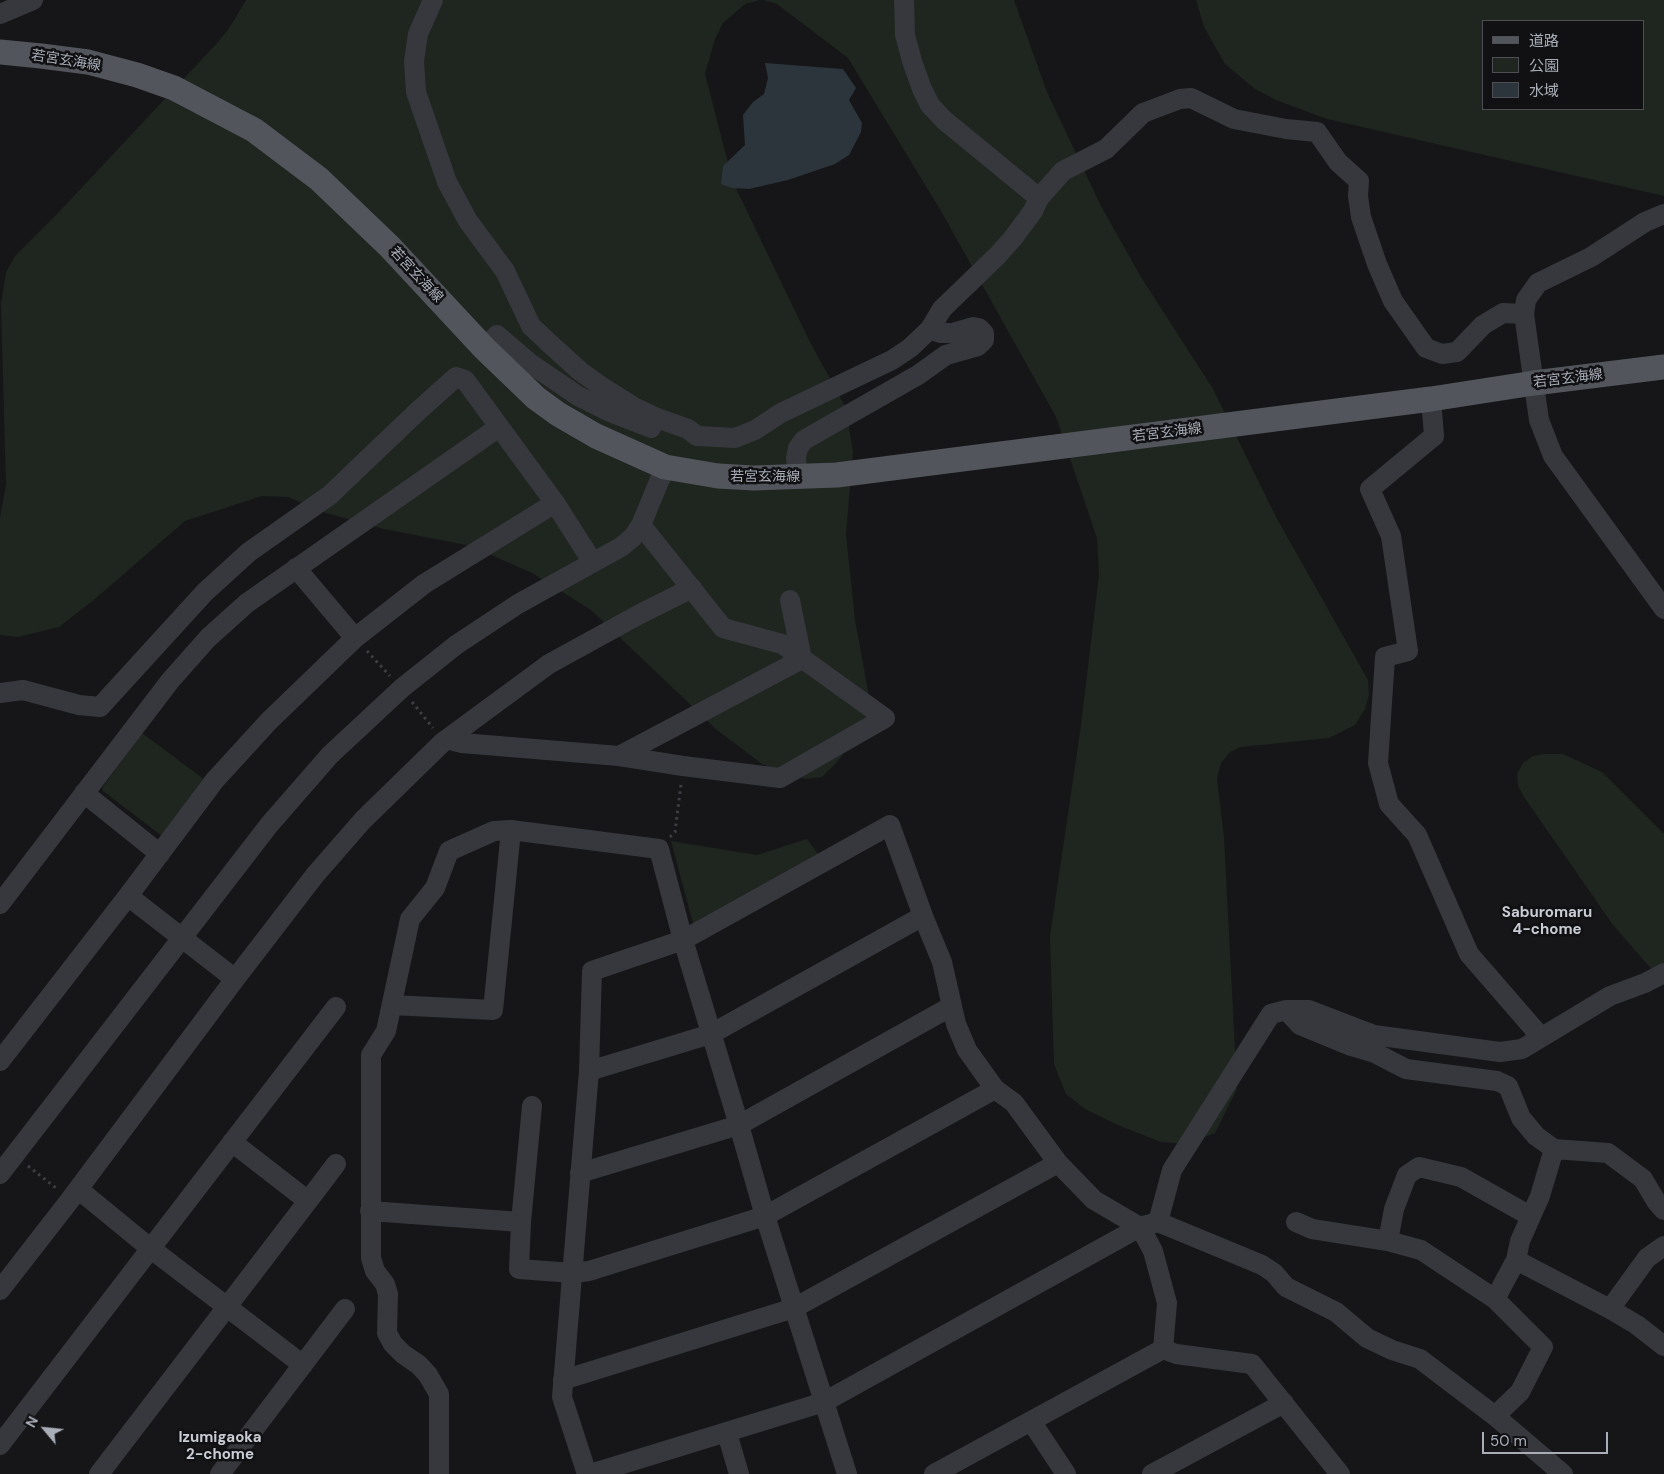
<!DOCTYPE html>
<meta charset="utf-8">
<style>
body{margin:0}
#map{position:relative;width:1664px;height:1474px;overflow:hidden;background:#161618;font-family:"DM Sans","Noto Sans JP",sans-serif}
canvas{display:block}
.legend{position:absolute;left:1482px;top:20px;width:162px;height:90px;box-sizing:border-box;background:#111113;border:1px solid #4d4f55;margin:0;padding:6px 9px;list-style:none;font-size:15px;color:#a8adb8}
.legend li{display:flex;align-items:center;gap:10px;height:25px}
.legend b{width:25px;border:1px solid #4d4f55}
.north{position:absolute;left:20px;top:1404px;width:50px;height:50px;-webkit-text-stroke:4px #111113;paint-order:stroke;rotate:298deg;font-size:14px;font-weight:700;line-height:20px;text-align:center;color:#a8adb8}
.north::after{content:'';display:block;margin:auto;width:18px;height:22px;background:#a8adb8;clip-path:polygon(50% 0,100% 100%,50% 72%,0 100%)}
.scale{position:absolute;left:1482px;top:1432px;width:126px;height:22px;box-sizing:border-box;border:2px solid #a8adb8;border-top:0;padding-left:6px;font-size:15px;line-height:18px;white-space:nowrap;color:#a8adb8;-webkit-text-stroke:4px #111113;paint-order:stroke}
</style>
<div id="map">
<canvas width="1664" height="1474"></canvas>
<ul class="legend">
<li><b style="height:6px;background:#53555c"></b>道路</li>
<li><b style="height:14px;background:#1e261f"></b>公園</li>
<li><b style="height:14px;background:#2c353c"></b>水域</li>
</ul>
<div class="north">N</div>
<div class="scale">50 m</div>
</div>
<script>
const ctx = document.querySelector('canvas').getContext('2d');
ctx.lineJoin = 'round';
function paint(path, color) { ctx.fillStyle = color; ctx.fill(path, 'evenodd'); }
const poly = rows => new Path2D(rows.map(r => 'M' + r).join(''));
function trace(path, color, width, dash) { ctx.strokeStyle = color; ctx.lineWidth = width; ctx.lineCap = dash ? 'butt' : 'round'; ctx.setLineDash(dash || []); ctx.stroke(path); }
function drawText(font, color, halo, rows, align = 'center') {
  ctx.font = font + ' "DM Sans","Noto Sans JP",sans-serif'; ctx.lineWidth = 5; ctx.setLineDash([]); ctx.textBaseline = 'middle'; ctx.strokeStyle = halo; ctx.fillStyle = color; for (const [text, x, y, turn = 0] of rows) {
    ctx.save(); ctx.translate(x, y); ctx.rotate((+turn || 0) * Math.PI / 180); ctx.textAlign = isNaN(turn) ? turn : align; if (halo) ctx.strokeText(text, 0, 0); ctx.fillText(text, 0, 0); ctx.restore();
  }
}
paint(poly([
 [246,0,760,0,745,4,723,23,715,39,705,74,733,182,809,340,846,408,853,452,846,534,855,620,871,707,861,731,837,762,822,777,805,779,762,764,717,730,591,610,532,573,471,546,384,529,326,513,288,497,262,496,185,521,95,599,59,627,18,637,0,635,0,518,6,485,1,304,6,272,15,256,59,212,218,42,230,27],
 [763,0,1014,0,1047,92,1101,206,1141,277,1213,389,1276,517,1368,680,1369,694,1365,709,1355,725,1329,738,1241,747,1230,752,1221,763,1217,779,1224,837,1237,1089,1215,1133,1187,1144,1161,1142,1118,1125,1085,1109,1066,1094,1054,1064,1050,936,1081,725,1099,575,1097,538,1056,417,941,211,848,58,777,4],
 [1196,0,1664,0,1664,196,1327,119,1276,100,1255,89,1225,64,1204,27],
 [1483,21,1643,21,1643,109,1483,109],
 [142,733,205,780,162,836,103,791,102,788],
 [1544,754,1563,754,1602,772,1664,834,1664,981,1655,973,1613,925,1524,797,1518,786,1517,774,1523,763,1533,756],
 [807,839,818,854,693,923,671,841,757,855]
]), '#1e261f');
paint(poly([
 [765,63,843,69,856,88,849,100,862,123,861,132,849,155,835,164,788,180,749,189,732,188,721,184,723,166,745,145,743,115,753,102,764,94,768,78]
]), '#2c353c');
trace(poly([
 [367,651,390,676],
 [412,702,433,728],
 [670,837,675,832,681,784],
 [28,1166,56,1188]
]), '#3d3f44', 3, [2.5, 4]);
trace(poly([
 [433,0,418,34,414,61,416,92,447,182,468,221,505,271,531,326,549,343,580,371,602,387,634,407,657,418,688,429,697,436,735,438,755,430,781,413,892,360,910,348,930,329,942,309,998,255,1013,238,1033,211,1039,198,1063,171,1106,149,1143,113,1180,99,1191,98,1234,119,1286,129,1317,132,1338,162,1359,181,1358,196,1361,217,1377,264,1393,301,1426,348,1442,354,1457,352,1483,325,1503,313,1524,314],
 [904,0,905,35,912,61,922,89,930,105,944,120,1039,198],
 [0,14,33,0],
 [1664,214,1645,222,1591,257,1538,283,1526,300,1524,314,1539,420,1553,456,1664,609],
 [484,348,497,335,531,364,578,396,610,412,651,428],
 [1431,399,1434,436,1370,489,1391,536,1408,651,1385,657,1378,763,1389,804,1417,835,1469,954,1541,1037],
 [798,478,796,458,798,448,804,440,918,375,946,355,978,346,984,340,984,333,979,328,973,327,952,333,940,333,930,329],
 [296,568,355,638],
 [790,600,802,659],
 [0,693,23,690,79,705,100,707,205,592,249,552,330,495,418,411,456,377,465,380,555,503,592,561],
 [447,739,462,743,619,756,683,766,780,778,885,718,782,644,723,628,641,525],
 [619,756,802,659],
 [84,793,160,854],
 [128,896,235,979],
 [0,904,170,681,208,638,247,603,499,427],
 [392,1005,493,1010,511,830],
 [1286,1010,1309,1010,1374,1035,1500,1052,1522,1049,1610,996,1645,983,1664,973],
 [0,1061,128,896,215,780,269,721,355,638,424,584,555,503],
 [589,1071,711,1034,923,916],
 [532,1106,521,1222,519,1269,573,1273,589,1271,765,1216,995,1089],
 [580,1173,739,1125,952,1006],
 [0,1174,269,825,330,755,402,688,456,645,518,604,621,547,633,537,641,525,665,467],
 [78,1189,150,1248,303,1365],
 [308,1201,336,1164],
 [370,1211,521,1222],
 [1158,1222,1262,1265,1274,1273,1286,1287,1336,1312,1367,1338,1392,1350,1420,1359,1495,1416,1563,1474],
 [1296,1222,1312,1229,1388,1241,1421,1250,1495,1299],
 [1388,1241,1394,1209,1407,1175,1419,1167,1461,1177,1530,1216],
 [1516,1260,1610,1309,1637,1325,1664,1346],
 [0,1290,70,1200,235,979,315,875,363,820,443,742,549,664,640,614,692,588],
 [1610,1309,1647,1258,1664,1246],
 [1163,1349,1176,1354,1252,1364,1340,1474],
 [563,1380,794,1308,1058,1163],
 [1495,1416,1520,1392,1543,1347,1495,1299,1516,1260,1520,1241,1540,1196,1554,1149],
 [1031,1421,1066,1474],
 [727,1433,739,1474],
 [0,1445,336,1007],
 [99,1474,308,1201,232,1142],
 [220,1474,345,1309],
 [439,1474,439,1394,428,1375,419,1365,403,1354,393,1344,387,1333,388,1294,385,1284,375,1271,371,1258,371,1055,386,1031,410,919,435,888,449,851,494,831,511,830,659,849,683,940,739,1125,765,1216,847,1474],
 [587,1474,562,1397,589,1071,592,971,683,940,890,825,923,916,942,962,956,1024,967,1050,995,1089,1014,1103,1058,1163,1094,1200,1140,1227,1153,1251,1167,1303,1163,1349],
 [590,1474,824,1402,1140,1227,1158,1222,1172,1170,1271,1014,1286,1010,1300,1025,1351,1046,1375,1053,1406,1069,1497,1081,1508,1086,1521,1118,1536,1136,1554,1149,1608,1153,1643,1179,1656,1201,1664,1210],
 [934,1474,1163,1349],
 [1152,1474,1284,1403]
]), '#37383d', 20);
trace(poly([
 [0,52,41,56,88,62,137,75,174,88,254,130,319,179,390,247,484,348,536,398,558,414,596,436,665,467,718,476,754,478,837,475,1431,399,1534,383,1664,367]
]), '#53555c', 25);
drawText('14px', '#a8adb8', '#111113', [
 ["若宮玄海線",66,61,9],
 ["若宮玄海線",416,275,47],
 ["若宮玄海線",1568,379,-7],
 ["若宮玄海線",1167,433,-7],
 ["若宮玄海線",765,477]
]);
drawText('bold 15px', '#c9ccd4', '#111113', [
 ["Saburomaru",1547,913],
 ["4-chome",1547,930],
 ["Izumigaoka",220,1438],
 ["2-chome",220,1455]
]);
</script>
